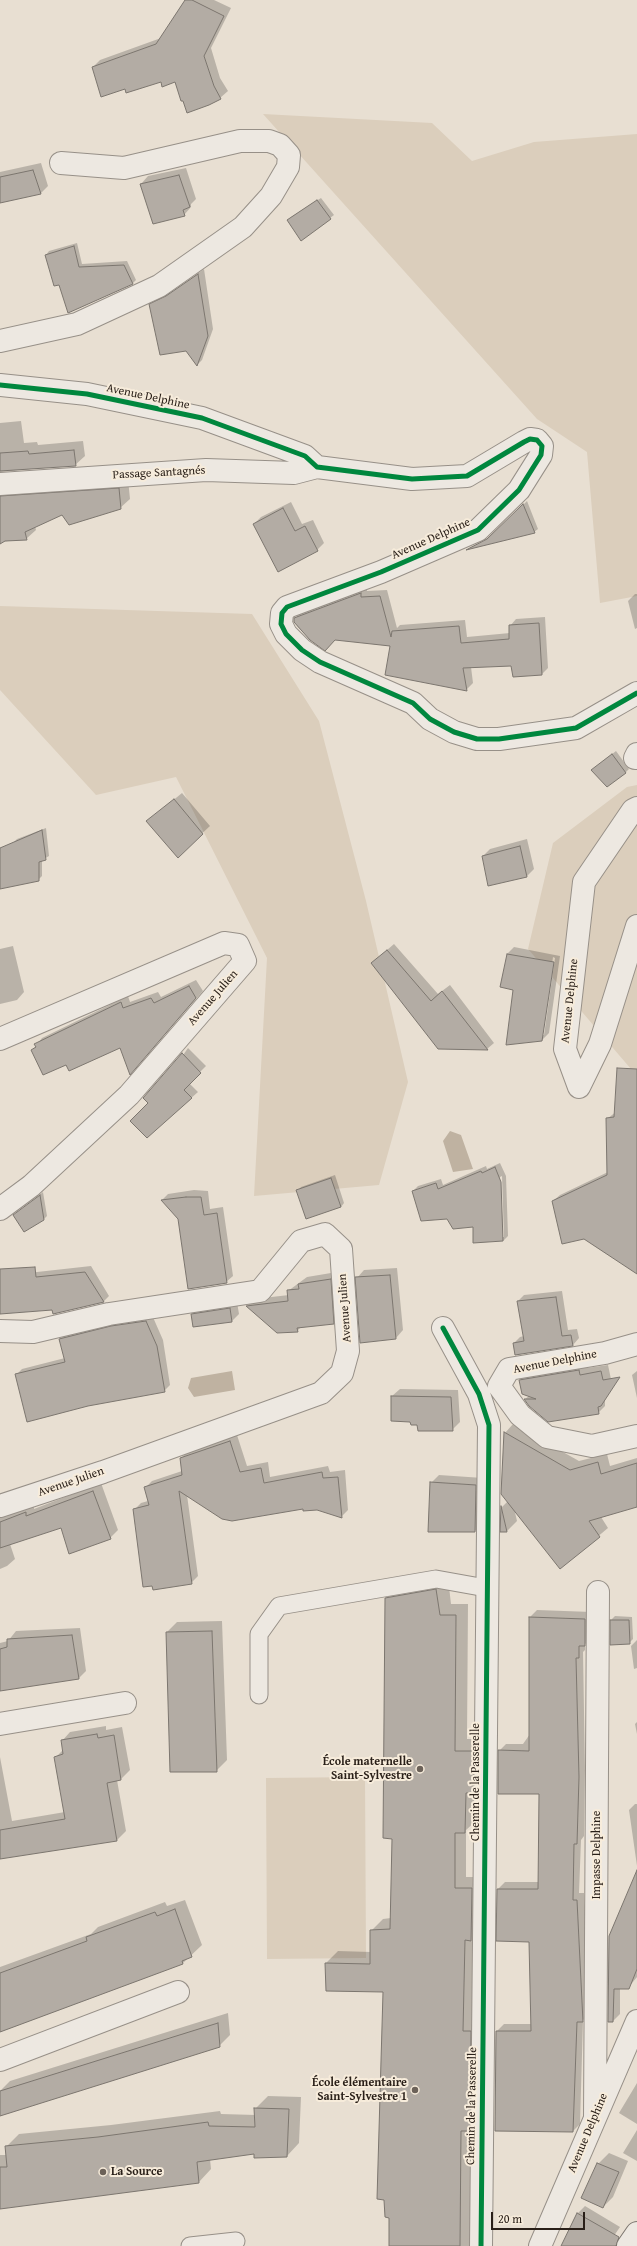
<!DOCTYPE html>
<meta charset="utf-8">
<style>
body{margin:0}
#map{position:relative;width:637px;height:2246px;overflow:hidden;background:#e8dfd2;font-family:"Gentium Book Plus",serif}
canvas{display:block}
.scale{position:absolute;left:491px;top:2212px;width:94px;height:18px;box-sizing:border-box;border:2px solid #291f18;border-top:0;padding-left:5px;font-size:12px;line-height:14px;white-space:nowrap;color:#291f18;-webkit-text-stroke:3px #f7ecdb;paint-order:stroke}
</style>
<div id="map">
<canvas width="637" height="2246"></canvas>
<div class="scale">20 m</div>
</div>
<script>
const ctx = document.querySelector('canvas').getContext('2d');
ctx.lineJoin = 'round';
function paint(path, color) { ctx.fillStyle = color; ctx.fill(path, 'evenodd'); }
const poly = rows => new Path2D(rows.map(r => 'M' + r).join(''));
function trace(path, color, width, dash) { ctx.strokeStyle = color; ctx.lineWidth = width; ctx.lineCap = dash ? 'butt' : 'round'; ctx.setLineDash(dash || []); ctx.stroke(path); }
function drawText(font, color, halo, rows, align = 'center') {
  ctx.font = font + ' "Gentium Book Plus",serif'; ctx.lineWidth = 4; ctx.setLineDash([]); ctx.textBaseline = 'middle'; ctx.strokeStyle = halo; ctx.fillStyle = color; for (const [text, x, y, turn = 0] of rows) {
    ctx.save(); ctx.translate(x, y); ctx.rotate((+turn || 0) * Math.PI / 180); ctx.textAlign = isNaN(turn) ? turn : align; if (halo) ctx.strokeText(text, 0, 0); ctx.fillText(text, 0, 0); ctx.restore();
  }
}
paint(poly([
 [263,114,432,123,472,161,534,142,637,134,637,596,600,603,587,452,537,419],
 [0,606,252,614,319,721,366,901,408,1082,379,1185,254,1196,267,958,176,777,96,795,0,690],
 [637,785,637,1076,528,949,553,843,627,787],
 [365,1777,366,1958,267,1959,266,1778]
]), '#dbcebc');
paint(poly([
 [450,1131,461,1135,473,1169,453,1172,443,1141],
 [232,1371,235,1390,194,1397,188,1388,191,1378]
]), '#bfb2a1');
paint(poly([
 [186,0,214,0,231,8,211,48,220,78,228,91,220,98,175,81,162,81,125,88,93,67,100,60,161,38],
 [41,163,48,186,41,193,0,202,0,172],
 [186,168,196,199,191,204,191,207,184,215,154,223,141,184,148,176],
 [321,198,334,215,330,218,291,217],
 [77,243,82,264,127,261,136,280,132,284,59,283,46,255,49,251],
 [204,269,213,329,202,360,197,365,150,305,156,299,173,291],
 [21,421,24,443,37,442,38,445,83,441,85,456,75,465,0,472,0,423],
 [128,479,130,499,120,508,62,513,35,526,36,530,26,539,0,542,0,482],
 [527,501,538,529,534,532,469,548,492,536],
 [291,502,302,524,313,520,324,543,317,550,254,524,261,517],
 [367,587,367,591,387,590,397,628,400,625,465,620,467,637,510,633,510,626,516,619,545,617,548,668,542,674,511,665,471,667,473,683,466,690,391,646,335,639,311,640,297,626,295,618,302,612],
 [635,594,637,594,637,628,635,629,628,601],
 [616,751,629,769,625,773,592,770],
 [182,793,210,826,178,856,148,821],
 [46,828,49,856,42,860,42,876,38,880,0,888,0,867,13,843,17,839],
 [527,839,534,869,527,876,483,856,490,849],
 [394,944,438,994,450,985,494,1043,487,1049,372,963],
 [13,946,24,992,17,1000,0,1004,0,949],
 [514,947,560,956,549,1033,542,1040,514,989,507,954],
 [553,957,555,958,544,1035,542,1035],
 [196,980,203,991,137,1066,120,1046,66,1064,33,1050,42,1038,128,996,130,1002,158,992,161,997],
 [188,1048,206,1066,189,1083,198,1092,147,1137,150,1103],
 [637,1095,637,1273,553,1201,560,1195,608,1172,607,1119],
 [500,1163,506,1176,508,1236,503,1241,474,1226,447,1218,413,1191,418,1186,441,1179,443,1185,486,1166,487,1169],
 [502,1176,504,1237,502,1237,500,1177],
 [335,1175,344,1203,341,1207,298,1191,301,1187],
 [194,1190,208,1191,210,1209,223,1207,233,1276,226,1282,178,1218,162,1200,168,1194],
 [43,1192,47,1216,43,1220,18,1212],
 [91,1266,109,1296,103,1302,52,1309,0,1313,0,1280,19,1274],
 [397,1268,403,1330,396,1338,357,1278,364,1270],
 [337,1272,340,1316,333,1323,302,1326,297,1331,278,1332,247,1306,254,1299,289,1295,288,1291,307,1277],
 [562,1291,568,1330,577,1329,579,1338,573,1345,514,1343,520,1337,524,1336,518,1301,524,1295],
 [237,1302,239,1314,232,1321,194,1326,192,1314,199,1308],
 [152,1315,163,1340,170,1385,164,1391,16,1375,22,1369,65,1358,60,1339,66,1333],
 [586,1363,587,1368,608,1365,612,1384,605,1395,605,1406,598,1413,525,1399,529,1396,520,1380,527,1373],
 [637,1371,637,1398,632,1375],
 [400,1389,458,1390,460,1422,452,1430,418,1424,392,1396],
 [513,1424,579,1461,607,1454,610,1466,637,1458,637,1506,601,1517,608,1528,566,1563,514,1508,517,1521,506,1532,501,1531,502,1507,508,1501,505,1433],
 [237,1435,247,1466,268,1462,270,1477,328,1466,330,1472,345,1470,348,1510,341,1517,318,1509,187,1495,198,1576,191,1583,134,1510,141,1503,148,1501,145,1488,152,1481,182,1471,181,1458,188,1451],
 [439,1475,483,1478,482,1524,475,1531,429,1531,431,1483],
 [101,1483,118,1530,110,1538,61,1527,10,1544,15,1559,7,1566,0,1569,0,1517,34,1505,34,1509],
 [448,1578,451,1604,468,1604,467,1739,485,1739,477,1820,466,1830,466,1877,484,1877,471,2246,390,2246,384,1991,326,1963,338,1951,371,1952,371,1931,383,1919,391,1918,393,1838,386,1598,398,1586],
 [537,1610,592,1612,592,1638,585,1644,585,1650,583,1652,585,1770,584,1836,581,1840,579,1893,584,1893,590,2014,583,2020,580,2124,573,2131,497,2031,504,2024,532,2024,530,1942,498,1889,505,1882,539,1882,540,1793,499,1751,506,1744,523,1744,530,1734,530,1617],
 [615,1616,632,1617,633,1639,629,1643,611,1620],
 [222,1621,227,1760,216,1771,167,1632,177,1622],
 [80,1628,86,1671,78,1679,0,1690,0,1643,8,1641,16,1631],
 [637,1640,637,1668,634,1669,631,1646],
 [637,1722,637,1734,635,1724],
 [106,1726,106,1730,122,1727,130,1770,121,1779,117,1780,126,1831,117,1840,0,1858,0,1757,12,1821,65,1812,55,1758,63,1750,62,1741,70,1732],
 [635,1804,637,1804,637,1866,629,1810],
 [637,1891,637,1977,628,1988,620,1988,620,2014,613,2021,610,1936],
 [185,1900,202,1945,183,1963,0,2032,0,1967,91,1934,98,1927,165,1902,167,1906],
 [228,2013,230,2035,219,2046,0,2094,0,2091,10,2081],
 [637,2083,637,2124,619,2113],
 [268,2096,301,2097,299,2143,287,2156,255,2153,210,2159,211,2169,199,2182,0,2207,0,2155,7,2155,6,2147,19,2134,111,2125,220,2111,221,2114,256,2115,255,2109],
 [637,2130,637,2161,623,2153],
 [609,2153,628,2161,613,2197,603,2207,598,2164],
 [585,2206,620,2227,607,2246,562,2246,578,2213]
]), '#0003');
const building = poly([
 [185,0,192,0,224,16,204,56,214,86,221,99,209,105,187,113,183,101,181,101,175,82,162,87,161,82,126,93,125,89,101,97,92,67,156,44,185,0],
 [33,170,41,194,0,203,0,177,33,170],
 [179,175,190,207,183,210,185,216,153,224,140,184,179,175],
 [317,200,331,219,301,241,287,220,317,200],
 [74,246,79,267,124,265,133,284,68,313,59,285,54,286,45,255,74,246],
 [198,274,208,336,197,366,186,351,160,355,149,304,166,296,198,274],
 [74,450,76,466,0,471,0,453,28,451,29,454,74,450],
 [119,488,121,509,69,525,62,515,25,532,27,540,5,541,0,544,0,496,119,488],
 [523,504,535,533,466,550,487,539,523,504],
 [283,508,295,531,305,526,318,551,278,572,253,524,283,508],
 [361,593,361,597,380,596,391,637,392,631,459,626,461,643,509,639,509,625,539,623,542,675,513,677,511,666,463,668,467,691,385,675,390,646,335,640,325,651,310,640,294,622,294,618,361,593],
 [612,754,626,773,607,787,591,770,612,754],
 [174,799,203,834,178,858,146,821,174,799],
 [42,830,46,860,39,862,39,881,0,889,0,848,42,830],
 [520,846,527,877,488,886,482,856,520,846],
 [387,950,431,1001,442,991,488,1050,438,1049,371,963,387,950],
 [507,954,554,962,542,1041,506,1045,513,990,500,987,507,954],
 [189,986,196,998,130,1075,120,1048,69,1071,66,1065,43,1075,31,1050,36,1047,34,1044,121,1002,123,1008,151,998,154,1003,189,986],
 [182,1053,201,1073,184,1090,192,1098,147,1138,130,1121,148,1103,143,1098,182,1053],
 [617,1068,637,1069,637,1274,584,1239,562,1244,552,1201,607,1175,606,1118,614,1117,617,1068],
 [495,1167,501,1182,503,1241,473,1243,473,1227,453,1229,447,1219,421,1221,412,1191,436,1183,438,1189,481,1171,482,1173,495,1167],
 [331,1178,341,1207,306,1219,296,1190,331,1178],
 [40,1195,44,1220,24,1232,13,1215,40,1195],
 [186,1197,201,1197,204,1215,217,1213,227,1283,188,1289,178,1219,161,1200,186,1197],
 [35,1267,36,1277,85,1272,104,1302,53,1314,52,1310,0,1314,0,1269,35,1267],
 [390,1275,396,1339,360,1343,355,1277,390,1275],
 [331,1279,334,1324,297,1328,298,1332,277,1333,246,1306,288,1301,287,1290,299,1289,298,1284,331,1279],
 [556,1297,562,1336,571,1335,573,1346,515,1355,513,1343,524,1341,517,1301,556,1297],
 [230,1308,232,1322,193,1327,191,1314,230,1308],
 [146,1321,157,1346,165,1392,88,1406,27,1422,15,1374,65,1362,59,1339,111,1326,146,1321],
 [579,1370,580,1375,601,1371,603,1380,620,1377,601,1406,598,1407,599,1414,548,1422,529,1406,524,1399,536,1399,522,1394,519,1380,579,1370],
 [391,1396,451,1397,453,1431,418,1431,417,1425,411,1425,410,1422,391,1421,391,1396],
 [504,1432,570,1470,598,1462,601,1474,637,1463,637,1507,589,1521,600,1537,560,1569,501,1494,504,1432],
 [230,1441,240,1472,261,1468,264,1483,322,1472,323,1478,338,1477,342,1518,317,1510,303,1511,303,1509,232,1521,222,1519,179,1491,192,1584,153,1590,152,1586,143,1587,133,1509,149,1505,144,1487,182,1475,180,1458,230,1441],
 [430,1482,476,1485,475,1532,428,1532,430,1482],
 [93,1491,111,1539,69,1554,61,1528,0,1548,0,1522,26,1512,26,1516,93,1491],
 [501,1506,507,1532,500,1532,501,1506],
 [436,1589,440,1615,456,1615,455,1751,473,1751,473,1793,466,1793,465,1833,455,1833,455,1888,472,1888,471,1941,465,1940,463,2031,471,2031,470,2131,461,2131,460,2246,389,2246,389,2218,385,2217,384,2200,377,2199,383,1992,326,1991,325,1963,370,1964,370,1930,390,1929,392,1839,383,1838,385,1598,436,1589],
 [529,1617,585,1619,585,1646,579,1646,579,1658,576,1658,579,1777,577,1844,574,1844,573,1900,577,1900,583,2022,577,2022,573,2132,495,2131,496,2031,531,2031,529,1942,496,1941,497,1889,538,1889,539,1794,498,1794,498,1750,529,1751,529,1617],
 [610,1620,629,1620,630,1644,610,1645,610,1620],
 [212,1631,217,1772,170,1772,166,1632,212,1631],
 [72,1635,79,1679,0,1691,0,1649,7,1647,7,1639,72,1635],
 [97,1734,98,1738,114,1735,121,1780,107,1783,117,1841,0,1859,0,1830,65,1819,54,1757,63,1754,61,1740,97,1734],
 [637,1870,637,1969,629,1989,614,1989,613,2022,608,2022,609,1936,637,1870],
 [175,1909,192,1957,182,1961,183,1964,0,2032,0,1973,87,1941,86,1937,155,1912,157,1916,175,1909],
 [218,2023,220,2047,0,2116,0,2091,218,2023],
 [254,2108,289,2109,287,2157,254,2158,254,2154,197,2162,199,2183,0,2209,0,2167,7,2167,5,2146,98,2137,208,2122,209,2126,255,2127,254,2108],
 [597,2163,619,2172,603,2208,581,2198,597,2163],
 [577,2213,619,2237,616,2246,561,2246,577,2213]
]);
paint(building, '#b3aca4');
trace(building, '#7c766f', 1);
const lane = poly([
 [259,1695,259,1634,279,1606,436,1579,486,1588],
 [190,2246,236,2241]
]);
const street = poly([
 [0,341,77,324,159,286,243,227,271,196,288,167,289,155,280,145,269,141,240,141,124,168,61,163],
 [0,385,87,394,202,418,305,456,317,467,412,479,467,476,524,442,530,439,537,440,542,446,541,455,519,490,478,530,381,572,287,607,282,613,281,624,286,634,302,650,320,662,413,703,430,719,454,732,477,739,499,739,576,728,637,693],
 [0,484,206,470,294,473,317,467],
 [637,754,635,758,637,758],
 [637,808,633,810,584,882,565,1049,579,1087,600,1044,637,926],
 [0,1039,224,943,238,945,245,961,129,1095,31,1186,0,1209],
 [443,1328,479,1394,489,1425,481,2246],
 [0,1331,33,1332,109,1314,260,1291,301,1241,325,1234,341,1249,348,1351,342,1373,321,1393,103,1472,0,1506],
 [637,1344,605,1353,509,1369,499,1386,520,1415,547,1437,592,1446,637,1436],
 [0,1724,125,1703],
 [0,2060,178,1992],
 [595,2117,598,1592],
 [540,2246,637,2021]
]);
const secondary = poly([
 [628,2246,637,2233]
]);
trace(lane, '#979088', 19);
trace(street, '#979088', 24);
trace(secondary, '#7c766f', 24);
trace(lane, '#ede8e1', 17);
trace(street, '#ede8e1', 22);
trace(secondary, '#ede8e1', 22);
trace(poly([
 [0,385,87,394,202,418,305,456,317,467,412,479,467,476,524,442,530,439,537,440,542,446,541,455,519,490,478,530,381,572,287,607,282,613,281,624,286,634,302,650,320,662,413,703,430,719,454,732,477,739,499,739,576,728,637,693],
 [443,1328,479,1394,489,1425,481,2246]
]), '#00873e', 5);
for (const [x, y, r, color] of [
 [420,1769,4,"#6c6259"],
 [415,2090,4,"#6c6259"],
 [103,2172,4,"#6c6259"]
]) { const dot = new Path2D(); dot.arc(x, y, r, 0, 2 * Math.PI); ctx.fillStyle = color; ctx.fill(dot); trace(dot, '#f7ecdb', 1.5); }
drawText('12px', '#291f18', '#f7ecdb', [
 ["Avenue Delphine",148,397,12],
 ["Passage Santagnés",159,473,-3],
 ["Avenue Delphine",431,539,-24],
 ["Avenue Julien",213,998,-49],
 ["Avenue Delphine",570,1001,-84],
 ["Avenue Julien",345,1308,-94],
 ["Avenue Delphine",555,1362,-11],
 ["Avenue Julien",71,1482,-19],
 ["Chemin de la Passerelle",476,1782,-90],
 ["Impasse Delphine",597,1855,-90],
 ["Chemin de la Passerelle",472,2106,-89],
 ["Avenue Delphine",588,2133,-67]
]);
drawText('bold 12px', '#291f18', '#f7ecdb', [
 ["École maternelle",412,1762],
 ["Saint-Sylvestre",412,1776],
 ["École élémentaire",407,2083],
 ["Saint-Sylvestre 1",407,2097],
 ["La Source",111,2172,"left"]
], 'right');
</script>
